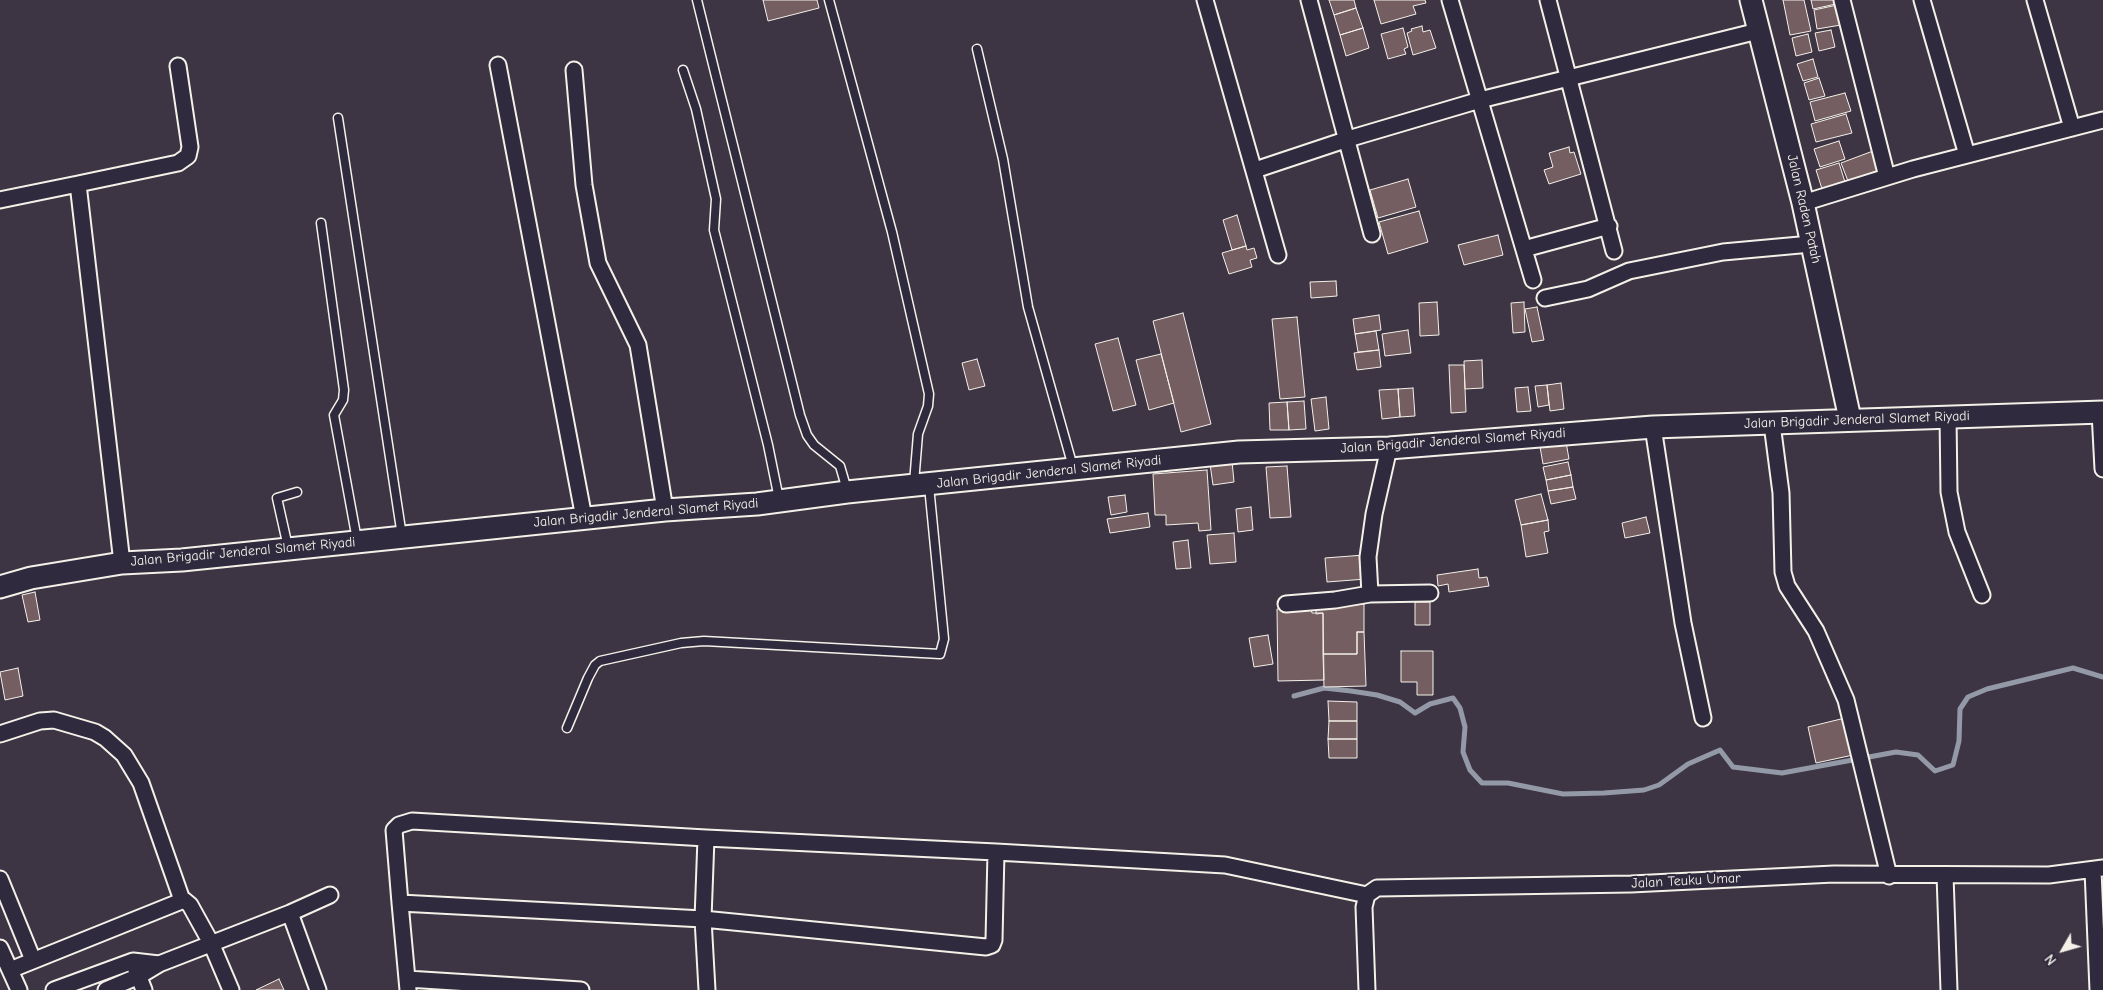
<!DOCTYPE html>
<style>
body{margin:0}
#map{position:relative;width:2103px;height:990px;overflow:hidden;background:#3d3444;font-family:"Comic Neue",sans-serif}
canvas{display:block}
.north{position:absolute;left:2038px;top:925px;width:50px;height:50px;-webkit-text-stroke:4px #2f2a3d;paint-order:stroke;rotate:232deg;font-size:14px;font-weight:700;line-height:20px;text-align:center;color:#f4f1e8}
.north::after{content:'';display:block;margin:auto;width:18px;height:22px;background:#f4f1e8;clip-path:polygon(50% 0,100% 100%,50% 72%,0 100%)}
</style>
<div id="map">
<canvas width="2103" height="990"></canvas>
<div class="north">N</div>
</div>
<script>
const ctx = document.querySelector('canvas').getContext('2d');
ctx.lineJoin = 'round';
const poly = rows => new Path2D(rows.map(r => 'M' + r).join(''));
function trace(path, color, width, dash) { ctx.strokeStyle = color; ctx.lineWidth = width; ctx.lineCap = dash ? 'butt' : 'round'; ctx.setLineDash(dash || []); ctx.stroke(path); }
function paint(path, color) { ctx.fillStyle = color; ctx.fill(path, 'evenodd'); }
function drawText(font, color, halo, rows, align = 'center') {
  ctx.font = font + ' "Comic Neue",sans-serif'; ctx.lineWidth = 4.5; ctx.setLineDash([]); ctx.textBaseline = 'middle'; ctx.strokeStyle = halo; ctx.fillStyle = color; for (const [text, x, y, turn = 0] of rows) {
    ctx.save(); ctx.translate(x, y); ctx.rotate((+turn || 0) * Math.PI / 180); ctx.textAlign = isNaN(turn) ? turn : align; if (halo) ctx.strokeText(text, 0, 0); ctx.fillText(text, 0, 0); ctx.restore();
  }
}
trace(poly([
 [1294,696,1324,688,1351,691,1377,695,1400,702,1415,713,1430,704,1453,698,1460,708,1465,727,1463,752,1470,770,1482,783,1508,783,1563,794,1604,793,1644,790,1659,785,1688,764,1720,750,1733,767,1782,773,1896,752,1918,755,1935,771,1953,765,1959,741,1960,709,1968,697,1987,689,2073,668,2103,677]
]), '#9399a7', 5);
const building = poly([
 [763,0,817,0,819,8,768,21,763,0],
 [1329,0,1354,0,1356,8,1334,15,1329,0],
 [1374,0,1425,0,1426,3,1413,6,1416,14,1381,24,1374,0],
 [1783,0,1804,0,1811,31,1790,35,1783,0],
 [1811,0,1836,0,1836,4,1813,9,1811,0],
 [1837,5,1841,25,1817,29,1814,10,1837,5],
 [1356,8,1363,28,1340,35,1334,15,1356,8],
 [1422,26,1423,32,1430,30,1436,48,1413,55,1407,33,1412,31,1411,29,1422,26],
 [1363,28,1369,48,1346,56,1340,35,1363,28],
 [1403,28,1408,47,1404,49,1406,54,1388,59,1381,34,1403,28],
 [1831,30,1835,47,1819,51,1815,33,1831,30],
 [1808,34,1812,52,1796,56,1792,38,1808,34],
 [1813,59,1818,77,1803,81,1797,64,1813,59],
 [1819,78,1825,96,1809,100,1804,83,1819,78],
 [1845,93,1851,111,1815,121,1810,102,1845,93],
 [1846,114,1852,133,1816,142,1811,124,1846,114],
 [1839,141,1845,159,1820,167,1814,149,1839,141],
 [1569,147,1570,153,1574,152,1581,174,1549,184,1544,170,1553,167,1549,153,1569,147],
 [1873,151,1879,170,1848,181,1841,163,1873,151],
 [1839,163,1845,182,1822,189,1816,170,1839,163],
 [1408,179,1416,207,1378,218,1370,190,1408,179],
 [1419,211,1428,242,1388,254,1379,222,1419,211],
 [1237,215,1246,246,1232,250,1223,220,1237,215],
 [1498,235,1503,255,1464,265,1458,245,1498,235],
 [1246,246,1247,250,1254,248,1257,258,1250,260,1252,267,1229,274,1222,253,1246,246],
 [1336,281,1337,296,1311,298,1310,282,1336,281],
 [1437,302,1439,335,1420,336,1419,303,1437,302],
 [1524,302,1525,332,1513,333,1511,303,1524,302],
 [1537,307,1544,340,1532,342,1525,309,1537,307],
 [1183,313,1211,424,1181,432,1153,321,1183,313],
 [1379,315,1381,330,1355,334,1353,319,1379,315],
 [1297,317,1305,397,1280,399,1272,319,1297,317],
 [1408,330,1411,353,1385,356,1382,334,1408,330],
 [1376,331,1379,350,1358,352,1355,334,1376,331],
 [1118,338,1136,405,1113,411,1095,344,1118,338],
 [1379,350,1381,367,1357,370,1354,353,1379,350],
 [1161,354,1174,403,1149,410,1136,360,1161,354],
 [977,359,985,386,969,390,962,363,977,359],
 [1482,360,1483,388,1465,389,1464,361,1482,360],
 [1449,365,1464,365,1466,412,1451,413,1449,365],
 [1561,383,1564,409,1550,411,1547,385,1561,383],
 [1547,385,1549,405,1538,407,1535,386,1547,385],
 [1528,387,1531,411,1517,412,1515,388,1528,387],
 [1413,388,1415,416,1400,417,1398,389,1413,388],
 [1398,389,1400,417,1382,419,1379,390,1398,389],
 [1326,397,1329,429,1315,431,1311,399,1326,397],
 [1304,401,1306,429,1289,430,1287,402,1304,401],
 [1287,402,1289,430,1270,430,1269,403,1287,402],
 [1565,436,1569,459,1543,464,1539,441,1565,436],
 [1232,461,1234,482,1213,485,1210,464,1232,461],
 [1568,462,1571,475,1546,480,1543,467,1568,462],
 [1287,466,1291,517,1270,518,1266,467,1287,466],
 [1207,470,1211,530,1199,531,1198,523,1166,525,1166,515,1155,515,1153,474,1207,470],
 [1571,475,1573,487,1548,491,1546,480,1571,475],
 [1573,487,1576,499,1551,504,1548,491,1573,487],
 [1541,494,1548,520,1521,525,1515,500,1541,494],
 [1125,495,1127,512,1111,515,1108,497,1125,495],
 [1251,507,1253,530,1238,532,1236,509,1251,507],
 [1148,513,1150,527,1110,533,1107,519,1148,513],
 [1646,517,1650,533,1625,538,1622,523,1646,517],
 [1548,520,1549,531,1544,532,1548,553,1526,557,1521,525,1548,520],
 [1234,533,1236,562,1210,564,1207,535,1234,533],
 [1188,540,1191,568,1176,569,1173,542,1188,540],
 [1364,555,1366,579,1327,582,1325,558,1364,555],
 [1478,569,1479,578,1487,577,1489,586,1449,592,1448,584,1438,586,1437,575,1478,569],
 [35,592,40,620,28,622,22,595,35,592],
 [1415,602,1430,602,1430,625,1415,625,1415,602],
 [1364,604,1364,632,1357,632,1357,654,1323,654,1323,613,1316,614,1316,605,1364,604],
 [1311,608,1312,613,1323,613,1324,680,1278,681,1277,609,1311,608],
 [1357,632,1364,632,1366,686,1324,687,1323,654,1357,654,1357,632],
 [1268,635,1273,664,1254,667,1249,638,1268,635],
 [1401,651,1433,651,1433,695,1417,695,1417,682,1401,682,1401,651],
 [18,668,23,696,5,700,0,672,18,668],
 [1328,701,1357,702,1357,721,1329,721,1328,701],
 [1845,718,1853,755,1816,763,1808,727,1845,718],
 [1329,721,1357,721,1357,739,1328,739,1329,721],
 [1328,739,1357,739,1357,758,1329,758,1328,739],
 [279,979,284,990,256,990,279,979]
]);
paint(building, '#745e61');
trace(building, '#f4f1e8', 1);
const service = poly([
 [697,0,800,415,807,435,814,445,840,466,847,490],
 [829,0,892,232,929,394,928,406,918,434,914,483],
 [977,49,1003,159,1028,307,1073,467],
 [683,70,696,109,716,199,714,230,768,445,779,499],
 [338,118,402,536],
 [321,223,344,390,343,400,334,415,357,540],
 [288,547,277,498,297,492],
 [567,728,588,678,595,665,600,661,681,643,704,641,940,654,944,639,929,486]
]);
const minor = poly([
 [1205,0,1278,255],
 [1309,0,1372,234],
 [1450,0,1533,280],
 [1548,0,1614,251],
 [1842,0,1887,177],
 [1922,0,1967,155],
 [2035,0,2072,128],
 [498,65,584,518],
 [574,70,584,185,598,263,638,345,665,510],
 [1255,170,1348,139,1480,100,1758,31],
 [78,184,178,163,188,156,190,147,178,66],
 [0,200,78,184,122,563],
 [1803,203,1913,169,2103,120],
 [1524,249,1609,226],
 [1545,298,1588,289,1629,271,1723,252,1811,244],
 [2100,412,2103,469],
 [1948,416,1949,492,1957,532,1982,595],
 [1772,424,1781,493,1783,572,1787,586,1816,631,1846,700,1889,876],
 [1653,427,1683,623,1703,718],
 [1370,594,1368,557,1374,514,1389,448],
 [1286,604,1335,600,1370,594,1430,593],
 [0,734,40,721,54,720,95,732,105,738,124,755,141,783,182,900],
 [706,838,703,919,707,990],
 [996,852,1225,865,1367,895],
 [2093,870,2098,990],
 [1945,875,1949,990],
 [0,879,33,960],
 [400,903,703,919,986,947,992,945,994,940,996,852,706,838,412,821,399,825,394,830,400,903,408,990],
 [290,913,318,990],
 [0,948,19,990],
 [135,967,144,990],
 [10,970,184,900,190,905,211,943,231,990],
 [407,979,581,990],
 [54,990,133,961,159,964],
 [106,990,139,976,159,964,290,913,330,895],
 [1367,990,1364,907,1367,895,1377,888,1631,884,1834,874,2049,875,2103,868]
]);
const secondary = poly([
 [1751,0,1803,203,1850,419],
 [0,587,31,578,122,563,182,560,665,510,757,504,847,492,1239,452,1389,448,1653,427,2103,412]
]);
trace(service, '#f4f1e8', 11);
trace(minor, '#f4f1e8', 19);
trace(secondary, '#f4f1e8', 25);
trace(service, '#2f2a3d', 8);
trace(minor, '#2f2a3d', 15);
trace(secondary, '#2f2a3d', 21);
drawText('14px', '#f4f1e8', '#2f2a3d', [
 ["Jalan Raden Patah",1804,209,77],
 ["Jalan Brigadir Jenderal Slamet Riyadi",1857,420,-2],
 ["Jalan Brigadir Jenderal Slamet Riyadi",1453,441,-4],
 ["Jalan Brigadir Jenderal Slamet Riyadi",1049,472,-6],
 ["Jalan Brigadir Jenderal Slamet Riyadi",646,513,-5],
 ["Jalan Brigadir Jenderal Slamet Riyadi",243,552,-5],
 ["Jalan Teuku Umar",1686,881,-3]
]);
</script>
